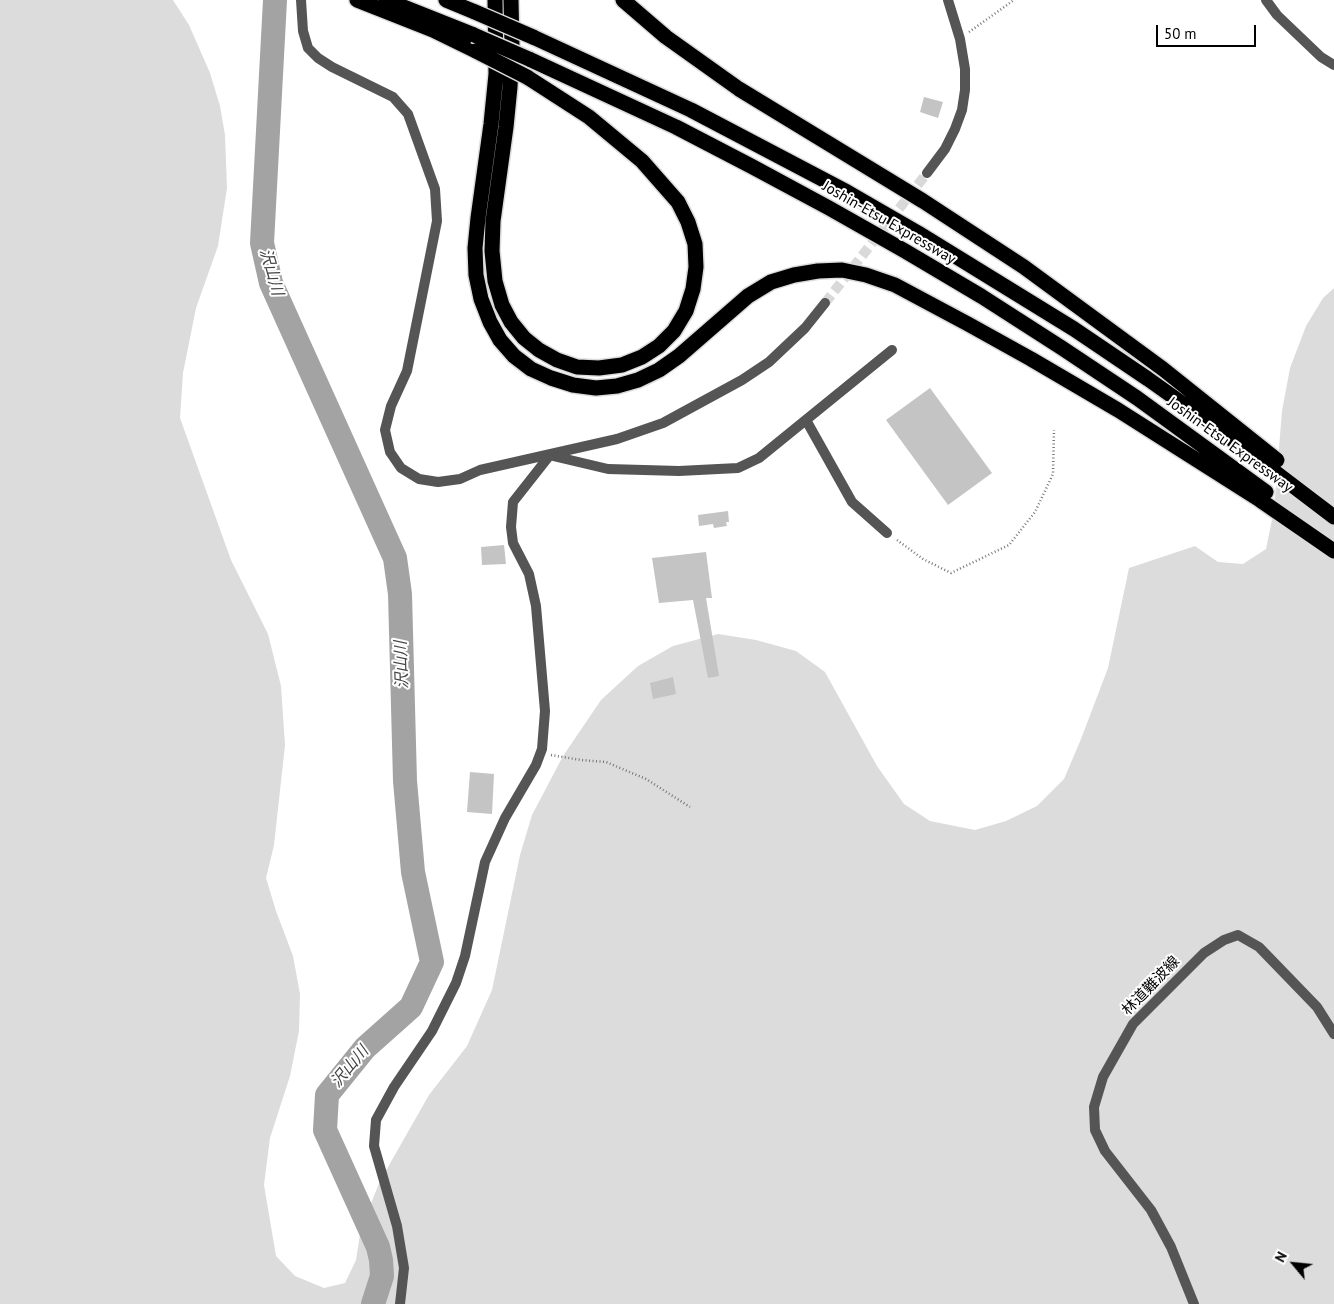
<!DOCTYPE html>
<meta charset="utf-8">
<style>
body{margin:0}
#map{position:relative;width:1334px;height:1304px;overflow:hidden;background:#fff;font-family:"PT Sans",sans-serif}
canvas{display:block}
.north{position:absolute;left:1269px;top:1239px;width:50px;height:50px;-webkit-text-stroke:4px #fff;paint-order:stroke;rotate:298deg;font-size:14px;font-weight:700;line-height:20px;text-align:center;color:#000}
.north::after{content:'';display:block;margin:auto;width:18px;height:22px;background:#000;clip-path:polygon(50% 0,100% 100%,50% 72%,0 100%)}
.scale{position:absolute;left:1156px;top:25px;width:100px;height:22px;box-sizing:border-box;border:2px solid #000;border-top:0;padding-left:6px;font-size:15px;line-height:18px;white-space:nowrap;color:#000;-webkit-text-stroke:4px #fff;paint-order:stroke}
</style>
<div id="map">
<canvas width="1334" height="1304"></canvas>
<div class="north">N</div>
<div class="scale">50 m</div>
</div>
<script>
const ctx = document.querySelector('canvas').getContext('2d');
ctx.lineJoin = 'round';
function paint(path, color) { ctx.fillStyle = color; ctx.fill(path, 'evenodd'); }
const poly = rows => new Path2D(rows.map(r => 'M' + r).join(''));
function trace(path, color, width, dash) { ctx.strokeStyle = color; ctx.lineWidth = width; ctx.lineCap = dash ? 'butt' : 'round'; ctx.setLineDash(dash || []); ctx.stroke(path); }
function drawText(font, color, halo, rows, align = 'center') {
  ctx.font = font + ' "PT Sans","Noto Sans JP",sans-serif'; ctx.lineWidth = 4; ctx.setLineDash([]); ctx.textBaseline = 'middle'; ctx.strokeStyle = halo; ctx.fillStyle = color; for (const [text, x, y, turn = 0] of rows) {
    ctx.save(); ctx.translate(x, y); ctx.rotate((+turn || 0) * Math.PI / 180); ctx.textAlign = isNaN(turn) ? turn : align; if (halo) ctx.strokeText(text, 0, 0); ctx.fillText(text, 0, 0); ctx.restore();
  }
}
paint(poly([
 [0,0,173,0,189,25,210,73,220,106,225,135,227,188,218,246,196,308,183,373,180,418,231,560,268,634,281,686,285,745,274,845,266,878,276,911,293,956,300,994,299,1031,290,1076,270,1138,264,1185,276,1256,295,1276,324,1288,345,1283,356,1260,361,1228,380,1181,429,1095,467,1046,492,990,520,855,532,815,563,756,601,700,638,666,673,646,718,634,756,640,796,651,825,672,877,766,904,804,930,821,975,830,1006,821,1037,806,1064,779,1081,739,1108,668,1129,568,1195,546,1218,562,1243,564,1266,549,1274,510,1282,411,1290,368,1306,326,1323,298,1334,288,1334,1304,0,1304]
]), '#dcdcdc');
trace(poly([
 [275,0,262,243,271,283,395,558,400,594,405,781,413,872,432,962,411,1007,365,1048,327,1095,325,1130,378,1247,381,1260,382,1276,373,1304]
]), '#a3a3a3', 24);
paint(poly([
 [924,97,943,102,938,118,920,112],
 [930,388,992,473,948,505,886,420],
 [728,511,729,522,726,522,727,526,714,528,713,524,699,526,698,515],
 [504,545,506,564,482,565,481,547],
 [706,552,712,598,706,598,719,676,708,678,693,600,659,603,652,558],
 [673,677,676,694,653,699,650,683],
 [470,772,494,774,492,814,467,812]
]), '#c4c4c4');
trace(poly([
 [825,303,927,173]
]), '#d9d9d9', 10, [10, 5]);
const motorway = poly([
 [357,0,433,30,476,51],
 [386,0,474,35],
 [446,0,475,12],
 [495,0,496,74,491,124,478,218,475,248,476,275,481,299,490,322,500,340,514,356,531,369,551,378,573,385,596,388,617,386,638,380,659,370,679,356,748,296,771,282,794,275,818,271,842,270,866,275,895,285,968,324,1031,359,1118,410,1260,500,1334,551],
 [511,0,512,46,510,87,506,127,493,221,492,251,495,281,502,305,511,322,524,338,539,350,557,360,577,367,599,368,622,365,642,357,659,346,674,331,686,311,693,289,696,267,695,244,688,222,678,202,642,161,589,117,527,77],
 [623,0,666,37,739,89,923,201,1024,267,1163,369,1277,460],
 [533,37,691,110,847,192,918,233,1074,329,1148,379,1217,428,1334,517],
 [529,59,676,127,751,166,829,208,905,251,981,296,1062,348,1137,398,1266,492]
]);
trace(motorway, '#dbdbdb', 18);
trace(poly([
 [969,32,1014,0],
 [897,540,923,559,951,573,1009,545,1035,512,1053,474,1054,430],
 [551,755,581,760,606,762,646,779,690,807]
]), '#777', 2.5, [1, 2.5]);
trace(poly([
 [301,0,303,31,308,48,318,58,332,67,393,97,408,114,435,189,437,221,407,371,391,406,385,430,390,452,401,468,419,479,438,482,460,479,480,470,617,439,663,423,742,380,769,362,805,328,825,303],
 [1266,0,1277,15,1321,57,1334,65],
 [927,173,945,149,955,129,962,110,965,90,965,69,960,39,948,0],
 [806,420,852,502,887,533],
 [553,456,608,469,679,471,738,468,759,458,892,350],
 [400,1304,404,1268,397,1226,374,1146,376,1120,394,1087,432,1031,456,983,465,956,485,862,505,818,536,765,542,749,545,711,536,606,529,574,513,543,511,527,513,502,550,455],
 [1194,1304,1171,1247,1151,1210,1105,1151,1095,1130,1094,1107,1103,1077,1133,1024,1204,953,1224,940,1238,935,1259,947,1317,1007,1334,1034]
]), '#555', 10);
trace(motorway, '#000', 15);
const motorwayBridge = poly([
 [475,12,533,37],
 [474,35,529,59],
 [476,51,527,77]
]);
trace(motorwayBridge, '#dbdbdb', 18, []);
trace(motorwayBridge, '#000', 15);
drawText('15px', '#000', '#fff', [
 ["Joshin-Etsu Expressway",889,223,30],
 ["Joshin-Etsu Expressway",1230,445,36],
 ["林道難波線",1151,986,-46]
]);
drawText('italic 16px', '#444', '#fff', [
 ["沢山川",271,272,74],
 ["沢山川",402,665,-92],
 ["沢山川",350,1067,-50]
]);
</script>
